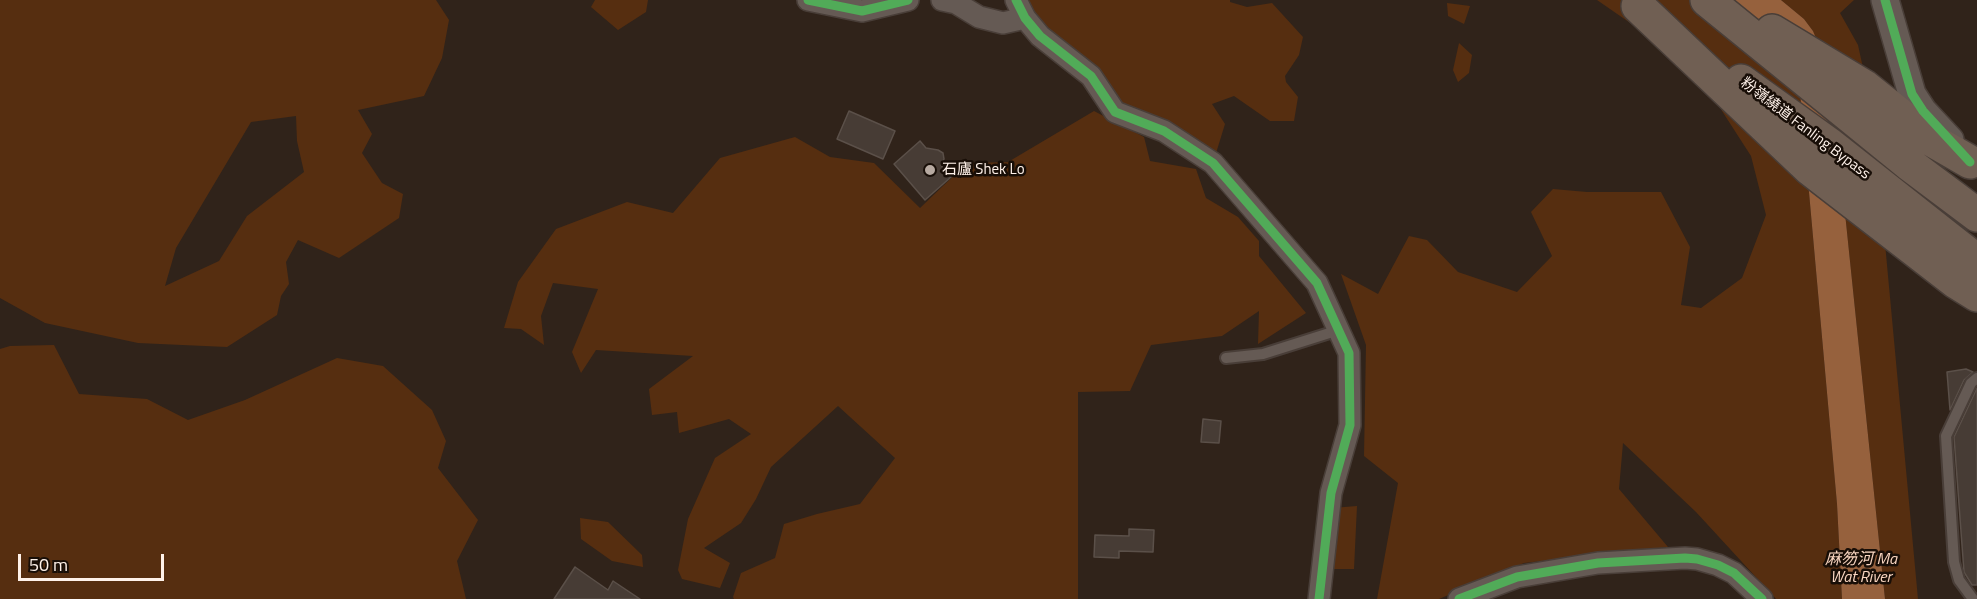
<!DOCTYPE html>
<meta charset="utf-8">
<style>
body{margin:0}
#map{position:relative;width:1977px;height:599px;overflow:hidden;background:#30231a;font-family:"Titillium Web",sans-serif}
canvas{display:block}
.scale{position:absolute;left:18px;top:554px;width:146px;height:27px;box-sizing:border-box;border:3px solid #fff2ea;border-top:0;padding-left:8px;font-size:18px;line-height:21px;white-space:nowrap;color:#fff2ea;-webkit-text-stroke:4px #180e07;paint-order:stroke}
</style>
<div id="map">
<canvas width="1977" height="599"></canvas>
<div class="scale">50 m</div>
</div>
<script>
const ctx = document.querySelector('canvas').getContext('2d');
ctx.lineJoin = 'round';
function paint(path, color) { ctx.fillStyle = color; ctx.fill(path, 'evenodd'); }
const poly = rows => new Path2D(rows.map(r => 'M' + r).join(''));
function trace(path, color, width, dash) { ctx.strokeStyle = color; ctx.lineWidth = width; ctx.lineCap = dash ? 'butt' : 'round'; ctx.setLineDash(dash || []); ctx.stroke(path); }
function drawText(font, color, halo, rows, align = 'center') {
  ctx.font = font + ' "Titillium Web","Noto Sans SC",sans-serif'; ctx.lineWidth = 5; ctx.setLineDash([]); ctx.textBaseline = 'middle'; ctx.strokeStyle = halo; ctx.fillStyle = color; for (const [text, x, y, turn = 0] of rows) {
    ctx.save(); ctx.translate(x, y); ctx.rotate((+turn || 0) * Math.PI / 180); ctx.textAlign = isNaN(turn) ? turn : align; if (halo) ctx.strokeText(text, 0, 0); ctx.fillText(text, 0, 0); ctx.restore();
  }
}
paint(poly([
 [0,0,436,0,449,20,442,58,424,96,358,110,372,134,362,153,382,183,403,194,399,218,339,258,298,240,286,262,289,284,281,296,277,315,227,347,138,343,45,323,0,298],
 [296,116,297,141,304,172,247,216,219,261,165,286,176,248,251,122],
 [595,0,648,0,646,12,618,30,591,7],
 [1018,0,1230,0,1230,2,1247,7,1272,3,1303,37,1299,55,1285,76,1286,82,1298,97,1294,121,1270,121,1234,96,1212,104,1225,124,1213,163,1115,112],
 [1597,0,1707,0,1799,81,1837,504,1842,599,1776,599,1696,512,1623,443,1619,489,1668,547,1524,563,1439,599,1377,599,1398,483,1364,456,1366,345,1341,274,1378,294,1409,236,1427,240,1458,272,1517,292,1552,256,1531,212,1553,189,1587,192,1661,192,1690,247,1681,305,1701,308,1742,278,1766,215,1751,156,1722,111,1689,39,1636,27],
 [1781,0,1854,0,1840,13,1858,45,1873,114,1918,599,1885,599,1836,126,1813,31,1804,19],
 [1447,3,1470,6,1464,24,1448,16],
 [1459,43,1472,55,1469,73,1458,82,1453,70],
 [1094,111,1144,137,1150,161,1196,169,1206,198,1238,217,1259,241,1259,256,1306,313,1258,344,1259,311,1222,336,1151,345,1130,391,1078,392,1078,599,734,599,733,597,741,573,775,558,784,524,817,514,860,504,895,458,838,406,771,467,756,499,741,523,704,548,730,563,720,588,682,579,678,570,688,519,715,458,751,434,729,419,679,433,677,412,652,415,649,389,693,356,596,350,581,373,572,352,598,289,553,283,541,316,544,345,521,329,504,328,518,282,556,229,627,202,673,213,720,158,795,137,830,157,874,163,920,208,967,163,1008,162],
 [54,345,79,394,147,399,188,420,245,400,337,358,383,366,432,410,446,441,438,468,478,520,457,561,466,599,0,599,0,349,10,346],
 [1357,506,1354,569,1327,569,1332,508],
 [580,518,608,522,642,555,643,567,612,561,581,539]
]), '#562e10');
paint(poly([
 [1726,0,1781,0,1804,19,1813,31,1820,48,1836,126,1885,599,1842,599,1837,504,1799,81]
]), '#96613d');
const building = poly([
 [849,111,895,131,883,159,837,139,849,111],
 [920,141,926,148,938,150,943,153,944,159,941,165,951,177,925,200,894,164,920,141],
 [1966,369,1973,372,1964,380,1950,410,1947,372,1966,369],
 [1977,388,1977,585,1972,585,1964,572,1954,437,1977,388],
 [1203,419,1221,421,1219,443,1201,442,1203,419],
 [1129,529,1154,530,1153,552,1119,551,1119,558,1094,557,1095,535,1129,536,1129,529],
 [575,567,608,590,613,581,640,599,554,599,575,567]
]);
paint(building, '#473c35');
trace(building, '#5b5049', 1.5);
const service = poly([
 [1226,358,1263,354,1339,330],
 [1973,599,1959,580,1954,562,1946,436,1971,383,1977,378]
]);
const minor = poly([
 [808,0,862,11,908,0],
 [942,0,956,3,979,17,1003,23,1025,18],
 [1016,0,1025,18,1040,36,1091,76,1115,112,1164,131,1213,163,1317,283,1349,353,1350,425,1331,493,1319,599],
 [1459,599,1517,577,1598,563,1685,558,1697,559,1718,565,1734,573,1762,599]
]);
const tertiary = poly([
 [1885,0,1912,94,1923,111,1950,140]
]);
const motorway = poly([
 [1707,0,1909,164,1977,215],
 [1638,6,1810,169,1956,282,1977,295],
 [1772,31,1865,87,1930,139,1970,162],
 [1741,81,1830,145,1977,261]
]);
trace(service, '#493e38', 14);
trace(minor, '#493e38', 24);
trace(tertiary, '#493e38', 30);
trace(motorway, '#493e38', 36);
trace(service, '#655a54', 10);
trace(minor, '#655a54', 21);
trace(tertiary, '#655a54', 27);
trace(motorway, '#705f53', 33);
trace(poly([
 [808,0,862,11,908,0],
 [1016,0,1025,18,1040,36,1091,76,1115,112,1164,131,1213,163,1317,283,1349,353,1350,425,1331,493,1319,599],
 [1885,0,1912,94,1923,111,1970,162],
 [1459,599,1517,577,1598,563,1685,558,1697,559,1718,565,1734,573,1762,599]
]), '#51ab58', 9);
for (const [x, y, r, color] of [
 [930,170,6,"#b7aaa1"]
]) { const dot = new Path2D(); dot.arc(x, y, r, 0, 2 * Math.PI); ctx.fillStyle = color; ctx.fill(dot); trace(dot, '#180e07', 2); }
drawText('15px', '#fff2ea', '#180e07', [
 ["粉嶺繞道 Fanling Bypass",1805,129,37]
]);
drawText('15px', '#fff2ea', '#180e07', [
 ["石廬 Shek Lo",942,170]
], 'left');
drawText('italic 16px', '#f9d6c1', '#180e07', [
 ["麻笏河 Ma",1861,560],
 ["Wat River",1861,578]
]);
</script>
